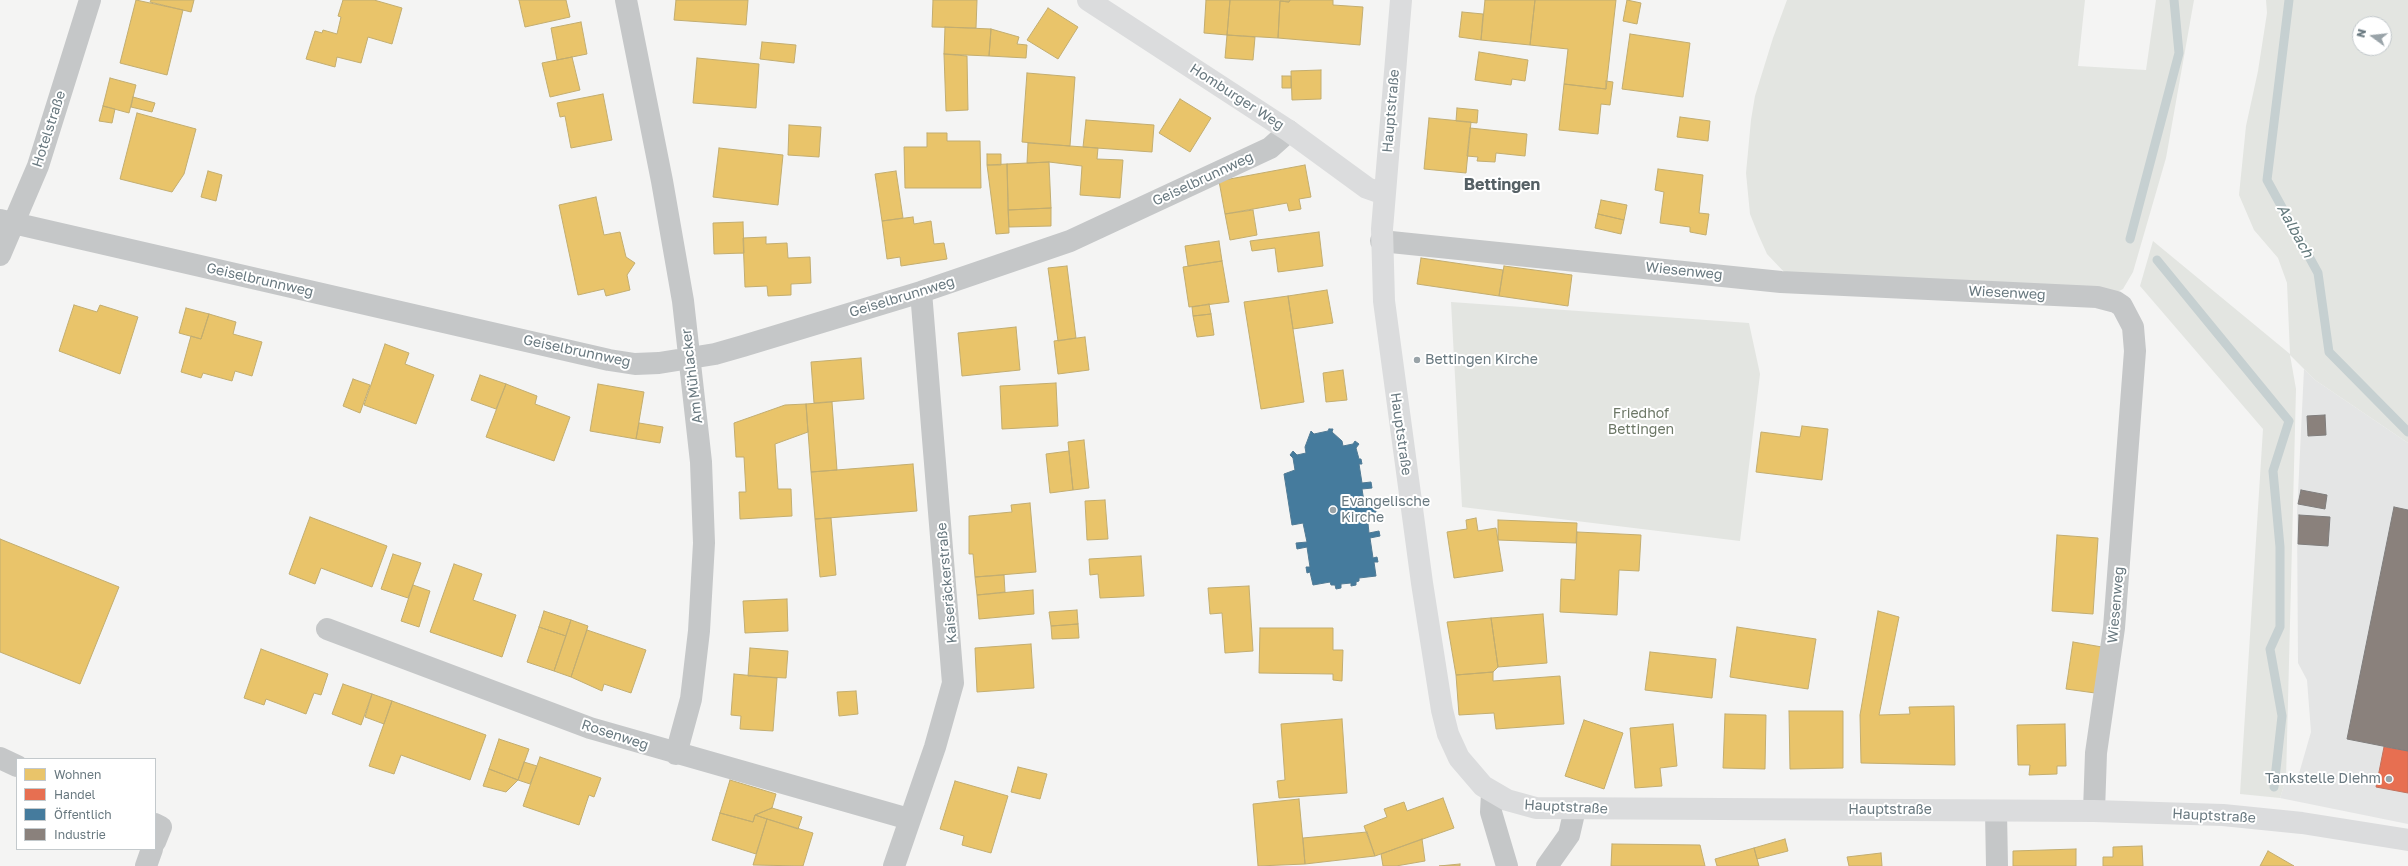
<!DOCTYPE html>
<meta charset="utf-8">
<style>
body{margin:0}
#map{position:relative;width:2408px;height:866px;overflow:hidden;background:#f4f4f3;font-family:"Golos Text",sans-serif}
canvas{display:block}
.legend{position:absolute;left:16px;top:758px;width:140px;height:92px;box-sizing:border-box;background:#fff;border:1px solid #c3c9cc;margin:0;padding:5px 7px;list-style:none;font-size:12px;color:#68787f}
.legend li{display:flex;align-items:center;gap:8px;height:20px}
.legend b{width:20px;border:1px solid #c3c9cc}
.north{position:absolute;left:2352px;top:16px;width:40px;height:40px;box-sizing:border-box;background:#fff;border:1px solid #c3c9cc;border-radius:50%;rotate:285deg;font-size:11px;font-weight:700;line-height:16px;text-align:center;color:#68787f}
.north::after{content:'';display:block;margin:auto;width:14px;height:18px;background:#99a3a8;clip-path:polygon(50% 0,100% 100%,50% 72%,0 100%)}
</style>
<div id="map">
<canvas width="2408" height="866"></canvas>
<ul class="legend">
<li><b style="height:11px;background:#e9c46a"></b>Wohnen</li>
<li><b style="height:11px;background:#e76f51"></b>Handel</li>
<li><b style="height:11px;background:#457b9d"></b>Öffentlich</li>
<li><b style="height:11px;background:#8a817c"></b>Industrie</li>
</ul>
<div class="north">N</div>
</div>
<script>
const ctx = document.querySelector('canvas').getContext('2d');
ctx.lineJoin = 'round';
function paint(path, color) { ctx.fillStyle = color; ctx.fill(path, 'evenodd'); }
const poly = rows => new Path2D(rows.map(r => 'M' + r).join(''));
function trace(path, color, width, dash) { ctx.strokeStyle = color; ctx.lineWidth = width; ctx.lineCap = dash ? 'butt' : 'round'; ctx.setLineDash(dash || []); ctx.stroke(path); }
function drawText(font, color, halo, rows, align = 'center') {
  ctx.font = font + ' "Golos Text",sans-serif'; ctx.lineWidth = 4; ctx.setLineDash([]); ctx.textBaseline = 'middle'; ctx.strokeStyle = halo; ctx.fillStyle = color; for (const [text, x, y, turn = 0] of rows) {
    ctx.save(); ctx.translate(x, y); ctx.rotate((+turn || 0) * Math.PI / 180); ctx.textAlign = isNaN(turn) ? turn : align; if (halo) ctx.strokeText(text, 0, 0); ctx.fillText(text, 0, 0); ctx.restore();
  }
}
paint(poly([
 [2304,369,2315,380,2408,443,2408,824,2280,798,2286,779,2298,777,2311,732,2307,680,2298,663,2297,514]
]), '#e4e5e5');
paint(poly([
 [1787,0,2085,0,2078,66,2146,70,2156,0,2194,0,2166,158,2133,272,2123,289,2115,293,1785,273,1767,254,1758,234,1750,214,1746,173,1751,120,1755,96,1773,38],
 [2266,0,2408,0,2408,443,2315,380,2290,355,2296,389,2286,779,2280,798,2240,794,2263,429,2140,286,2153,241,2290,354,2287,283,2278,258,2254,230,2239,195,2246,126,2258,71,2267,13],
 [2360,24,2384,24,2384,48,2360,48],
 [1451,302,1749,323,1760,374,1740,541,1462,507]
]), '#e3e5e1');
const homes = poly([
 [136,0,183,10,167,75,120,63,136,0],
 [151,0,194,0,191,12,150,2,151,0],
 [343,0,374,0,402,8,392,44,368,37,361,63,337,57,335,67,306,59,315,31,322,33,323,30,337,34,341,17,338,16,343,0],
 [519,0,566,0,570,17,525,27,519,0],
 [676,0,748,0,746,25,674,20,676,0],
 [933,0,977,0,976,28,932,27,933,0],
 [1206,0,1230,0,1227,35,1204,33,1206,0],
 [1230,0,1290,0,1289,2,1280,1,1278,38,1227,35,1230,0],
 [1290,0,1333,0,1333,5,1363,7,1360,45,1278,38,1280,1,1289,2,1290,0],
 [1485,0,1535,0,1530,45,1481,40,1485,0],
 [1535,0,1616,0,1606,89,1564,84,1568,49,1530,45,1535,0],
 [1627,0,1641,3,1637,24,1623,21,1627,0],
 [1048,8,1078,27,1058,59,1027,40,1048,8],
 [1462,12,1483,14,1481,40,1459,37,1462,12],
 [581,22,587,54,557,60,551,28,581,22],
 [945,27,991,29,989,56,944,54,945,27],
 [991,29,1019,37,1017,44,1027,45,1026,58,989,56,991,29],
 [1630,34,1690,43,1683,97,1622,89,1630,34],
 [1227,35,1255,37,1253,60,1225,58,1227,35],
 [762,42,796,45,794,63,760,59,762,42],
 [1479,52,1528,60,1525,81,1512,79,1511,85,1475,80,1479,52],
 [944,54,967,56,968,110,946,111,944,54],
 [572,57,580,90,550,97,542,63,572,57],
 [697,58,759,64,756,108,693,103,697,58],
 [1321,70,1321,99,1292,100,1291,71,1321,70],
 [1027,73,1075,77,1070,146,1022,142,1027,73],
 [1282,76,1291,76,1291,88,1282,88,1282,76],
 [110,78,136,85,129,113,103,106,110,78],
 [1606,81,1613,82,1610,105,1601,104,1598,134,1559,130,1564,84,1606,89,1606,81],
 [603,94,612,140,571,148,565,116,560,117,557,103,603,94],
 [133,97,155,103,152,112,131,107,133,97],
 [1180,99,1211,118,1190,152,1159,133,1180,99],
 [103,106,115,109,112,123,99,121,103,106],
 [1457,108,1478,110,1477,123,1456,121,1457,108],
 [137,113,196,129,184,174,172,192,120,179,137,113],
 [1680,117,1710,121,1708,141,1677,137,1680,117],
 [1429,118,1471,122,1466,173,1424,169,1429,118],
 [1086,120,1154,125,1152,152,1083,147,1086,120],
 [789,125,821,127,819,157,788,155,789,125],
 [1470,128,1527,134,1525,156,1496,153,1495,162,1477,161,1478,157,1467,156,1470,128],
 [927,133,947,133,947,141,980,141,981,188,905,188,904,147,927,147,927,133],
 [1028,143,1098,148,1097,159,1123,160,1120,198,1080,195,1082,166,1049,162,1027,163,1028,143],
 [719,148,783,155,778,205,713,197,719,148],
 [987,154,1001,154,1001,165,987,165,987,154],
 [1049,162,1051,208,1008,210,1007,164,1049,162],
 [1007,164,1009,233,996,234,987,165,1007,164],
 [1305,165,1311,197,1299,199,1301,209,1289,211,1287,203,1225,214,1219,181,1305,165],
 [1658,169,1703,175,1699,213,1709,214,1706,235,1690,232,1690,227,1660,223,1664,192,1655,190,1658,169],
 [208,171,222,175,216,201,201,197,208,171],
 [896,171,903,218,882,221,875,174,896,171],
 [596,197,604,235,620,232,626,257,635,263,627,275,630,290,606,296,604,289,578,295,559,205,596,197],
 [1601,200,1627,205,1624,220,1598,214,1601,200],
 [1051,208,1051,226,1009,227,1008,210,1051,208],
 [1253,210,1257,235,1230,240,1225,214,1253,210],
 [1598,214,1624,220,1621,234,1595,228,1598,214],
 [913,217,914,224,931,221,934,244,944,243,947,259,901,266,900,257,887,259,882,221,913,217],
 [743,222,744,253,714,254,713,223,743,222],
 [1319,232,1323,266,1278,272,1275,248,1252,251,1250,241,1319,232],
 [766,237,766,244,787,243,788,258,810,257,811,283,791,284,791,295,768,296,767,286,745,287,743,238,766,237],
 [1219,241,1222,261,1188,266,1185,246,1219,241],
 [1421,258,1503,270,1499,296,1417,284,1421,258],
 [1222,261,1229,302,1189,307,1183,267,1222,261],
 [1067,266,1076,338,1058,341,1048,268,1067,266],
 [1504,266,1572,275,1568,306,1499,296,1504,266],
 [1327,290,1333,323,1293,329,1288,296,1327,290],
 [1288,296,1304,402,1261,409,1244,302,1288,296],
 [1209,304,1211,314,1193,316,1192,307,1209,304],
 [74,305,97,312,100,305,138,317,120,374,59,351,74,305],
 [186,308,209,314,201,339,179,333,186,308],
 [209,314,236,322,233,334,262,342,252,376,235,371,232,381,203,373,201,378,181,372,191,336,201,339,209,314],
 [1211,314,1214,335,1197,337,1193,316,1211,314],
 [1016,327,1020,370,962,376,958,333,1016,327],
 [1085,337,1089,370,1058,374,1054,341,1085,337],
 [385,344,409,353,405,364,434,375,416,424,364,405,385,344],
 [861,358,864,399,814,403,811,362,861,358],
 [1343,370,1347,400,1326,402,1323,373,1343,370],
 [480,375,506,384,496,409,471,400,480,375],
 [353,379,370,385,360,413,343,406,353,379],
 [1056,383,1058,426,1002,429,1000,386,1056,383],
 [506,384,537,396,535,404,570,417,554,461,486,437,506,384],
 [598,384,644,392,636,439,590,431,598,384],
 [832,402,837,470,811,472,806,404,832,402],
 [806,404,808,432,775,444,778,489,791,489,792,516,740,519,739,492,746,492,744,457,736,457,734,423,785,405,806,404],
 [639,423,663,427,660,443,636,439,639,423],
 [1802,426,1828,429,1822,480,1756,472,1761,432,1800,437,1802,426],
 [1084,440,1089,488,1073,490,1068,442,1084,440],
 [1069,451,1073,490,1050,493,1046,454,1069,451],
 [913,464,917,511,815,519,811,472,913,464],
 [1105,500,1108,539,1087,540,1085,501,1105,500],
 [1030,503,1036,572,975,577,973,554,969,554,969,516,1012,512,1011,505,1030,503],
 [310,517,387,546,372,587,321,568,315,584,289,574,310,517],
 [831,518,836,575,820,577,815,519,831,518],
 [1476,518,1478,531,1496,528,1503,571,1454,578,1447,532,1467,529,1466,520,1476,518],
 [1498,520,1577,523,1576,543,1498,540,1498,520],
 [1577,532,1641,535,1639,571,1619,570,1617,615,1560,612,1561,579,1575,580,1577,532],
 [2057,535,2098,538,2093,614,2052,611,2057,535],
 [0,539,119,587,80,684,0,652,0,539],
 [393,554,421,563,408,598,381,589,393,554],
 [1141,556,1144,596,1100,598,1098,574,1090,575,1089,559,1141,556],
 [454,564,482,574,473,600,516,615,502,657,430,632,454,564],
 [1004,575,1005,592,977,595,975,577,1004,575],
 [413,585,430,591,419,627,401,621,413,585],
 [1249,586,1253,651,1225,653,1222,613,1210,614,1208,588,1249,586],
 [1033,590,1034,614,979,619,977,595,1033,590],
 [787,599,788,631,745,633,743,601,787,599],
 [1077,610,1078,624,1051,626,1049,612,1077,610],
 [544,611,571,620,566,636,539,627,544,611],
 [1878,611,1899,617,1879,715,1910,714,1909,707,1954,706,1955,765,1861,763,1860,715,1878,611],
 [1543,614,1547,663,1498,667,1491,618,1543,614],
 [1491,618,1498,667,1493,672,1456,675,1447,622,1491,618],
 [571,620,588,626,571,677,554,671,571,620],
 [1078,624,1079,638,1052,639,1051,626,1078,624],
 [539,627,566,636,554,671,527,662,539,627],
 [1737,627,1816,639,1808,689,1730,677,1737,627],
 [1260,628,1333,628,1333,650,1343,650,1342,681,1333,680,1333,674,1259,673,1260,628],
 [587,630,646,650,631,693,604,684,602,691,571,677,587,630],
 [2073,642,2102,647,2095,693,2066,689,2073,642],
 [1031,644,1034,688,977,692,975,648,1031,644],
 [750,648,788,651,786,678,748,676,750,648],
 [261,649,328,674,321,695,314,693,306,714,266,699,264,705,244,698,261,649],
 [1650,652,1716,659,1712,698,1645,690,1650,652],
 [1493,672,1493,681,1560,676,1564,724,1496,729,1494,713,1459,715,1456,675,1493,672],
 [734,674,777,678,773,731,740,729,741,716,731,715,734,674],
 [343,684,372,694,361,725,332,714,343,684],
 [856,691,858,714,839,716,837,692,856,691],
 [372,694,392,701,384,724,365,717,372,694],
 [392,701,486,735,470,780,401,755,394,774,369,766,392,701],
 [1789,711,1843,711,1843,768,1790,769,1789,711],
 [1725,714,1766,715,1765,769,1723,768,1725,714],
 [1342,719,1347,793,1279,798,1277,781,1285,780,1281,724,1342,719],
 [1584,720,1623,733,1604,789,1565,776,1584,720],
 [1673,724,1677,766,1660,768,1662,786,1635,788,1630,728,1673,724],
 [2065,724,2066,766,2057,766,2057,774,2029,775,2030,765,2018,765,2017,725,2065,724],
 [499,739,529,749,518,780,489,769,499,739],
 [540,757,601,778,594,797,589,795,579,825,523,806,540,757],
 [524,762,537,766,530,784,518,780,524,762],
 [1018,767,1047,774,1040,799,1011,792,1018,767],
 [489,769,518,780,506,792,483,786,489,769],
 [730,780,776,794,772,808,755,815,753,822,720,813,730,780],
 [955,781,1008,796,991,853,962,845,964,836,940,829,955,781],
 [1443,798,1454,828,1375,856,1364,826,1387,817,1384,809,1404,802,1407,811,1443,798],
 [1299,799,1305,864,1258,866,1253,804,1299,799],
 [772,808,802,817,798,829,755,815,772,808],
 [720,813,753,822,755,815,767,819,756,854,712,840,720,813],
 [767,819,813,833,803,866,753,865,767,819],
 [1367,832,1375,856,1305,864,1303,838,1367,832],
 [1422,839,1425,861,1396,866,1383,866,1381,854,1422,839],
 [1785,839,1788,851,1757,859,1754,848,1785,839],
 [1612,844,1700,845,1705,866,1611,866,1612,844],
 [2142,846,2143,866,2103,866,2103,857,2113,857,2113,847,2142,846],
 [1754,848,1759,866,1717,866,1715,859,1754,848],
 [2076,849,2076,866,2013,866,2013,851,2076,849],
 [2268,851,2294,866,2260,866,2268,851],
 [1881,853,1882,866,1849,866,1847,857,1881,853],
 [1460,864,1460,866,1439,866,1460,864]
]);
paint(homes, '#e9c46a');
trace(homes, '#c2ad70', 1);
const shops = poly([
 [2384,747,2408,751,2408,793,2376,787,2384,747]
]);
paint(shops, '#e76f51');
trace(shops, '#c1725f', 1);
const public = poly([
 [1329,429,1333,429,1332,432,1342,441,1343,446,1353,444,1355,441,1359,444,1356,448,1359,459,1361,459,1362,464,1359,464,1362,483,1371,482,1372,488,1362,489,1365,508,1375,507,1376,512,1367,514,1369,533,1379,531,1380,536,1370,538,1373,558,1377,557,1378,562,1374,562,1376,576,1359,578,1359,581,1356,582,1356,585,1351,586,1351,583,1341,584,1341,588,1336,589,1335,585,1331,585,1330,582,1313,585,1310,572,1307,573,1306,567,1310,567,1307,547,1297,549,1296,543,1307,542,1303,523,1292,525,1284,474,1295,470,1293,458,1290,455,1293,451,1297,455,1306,453,1305,447,1311,431,1314,434,1328,431,1329,429]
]);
paint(public, '#457b9d');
trace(public, '#507a94', 1);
const industry = poly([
 [2325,415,2326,435,2308,436,2307,416,2325,415],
 [2301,490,2327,495,2325,509,2298,504,2301,490],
 [2394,507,2408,510,2408,751,2347,739,2394,507],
 [2299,515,2330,517,2328,546,2298,544,2299,515]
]);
paint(industry, '#8a817c');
trace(industry, '#807e7d', 1);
trace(poly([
 [2289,0,2267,180,2318,273,2329,352,2408,432],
 [2130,239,2179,53,2174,0],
 [2157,260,2289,421,2273,471,2280,547,2280,627,2270,649,2282,716,2274,787]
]), '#c6d0d1', 9);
trace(poly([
 [626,0,662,181,683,301,701,462,704,543,699,631,691,699,676,754],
 [0,220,609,360,635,364,659,363,715,354,743,346,921,292,1070,241,1270,148,1289,131],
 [1381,241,1781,282,2097,297,2116,302,2122,306,2133,327,2135,351,2114,628,2096,753,2094,811],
 [0,255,38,166,90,0],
 [327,629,590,728,909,819],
 [0,758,17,766],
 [1492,793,1491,812,1507,866],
 [1996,811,1997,866],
 [155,824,161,827,155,842],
 [146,866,152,849],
 [894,866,935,747,953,683,921,292],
 [1547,866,1569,835,1575,809]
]), '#c5c7c8', 22);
trace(poly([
 [1088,0,1289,131,1367,188,1384,194],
 [1401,0,1382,229,1384,301,1422,583,1442,710,1448,734,1459,758,1483,786,1507,800,1536,808,2094,811,2223,815,2302,823,2408,840]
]), '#dbdcdd', 22);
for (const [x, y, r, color] of [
 [1417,360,4,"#99a3a8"],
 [1333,510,4,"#99a3a8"],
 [2389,779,4,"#99a3a8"]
]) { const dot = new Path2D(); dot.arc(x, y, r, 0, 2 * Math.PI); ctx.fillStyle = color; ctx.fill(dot); trace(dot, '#fff', 1.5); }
drawText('14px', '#68787f', '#fff', [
 ["Homburger Weg",1237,97,33],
 ["Hauptstraße",1391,111,-85],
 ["Hotelstraße",49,129,-72],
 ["Geiselbrunnweg",1203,179,-25],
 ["Wiesenweg",1684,271,6],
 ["Geiselbrunnweg",260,280,13],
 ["Wiesenweg",2007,293,3],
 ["Geiselbrunnweg",902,297,-17],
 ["Geiselbrunnweg",577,351,12],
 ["Am Mühlacker",692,376,-97],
 ["Hauptstraße",1401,434,82],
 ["Kaiseräckerstraße",947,583,-95],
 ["Wiesenweg",2116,605,-85],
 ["Rosenweg",615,735,18],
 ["Hauptstraße",1566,807,3],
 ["Hauptstraße",1890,810],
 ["Hauptstraße",2214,816,3]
]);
drawText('14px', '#68787f', '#fff', [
 ["Bettingen Kirche",1425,360],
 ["Evangelische",1341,502],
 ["Kirche",1341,518],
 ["Tankstelle Diehm",2381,779,"right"]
], 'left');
drawText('14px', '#6c7766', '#fff', [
 ["Friedhof",1641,414],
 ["Bettingen",1641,430]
]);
drawText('italic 15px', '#63797c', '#fff', [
 ["Aalbach",2295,231,61]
]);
drawText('bold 16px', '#556065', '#fff', [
 ["Bettingen",1502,185]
]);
</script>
